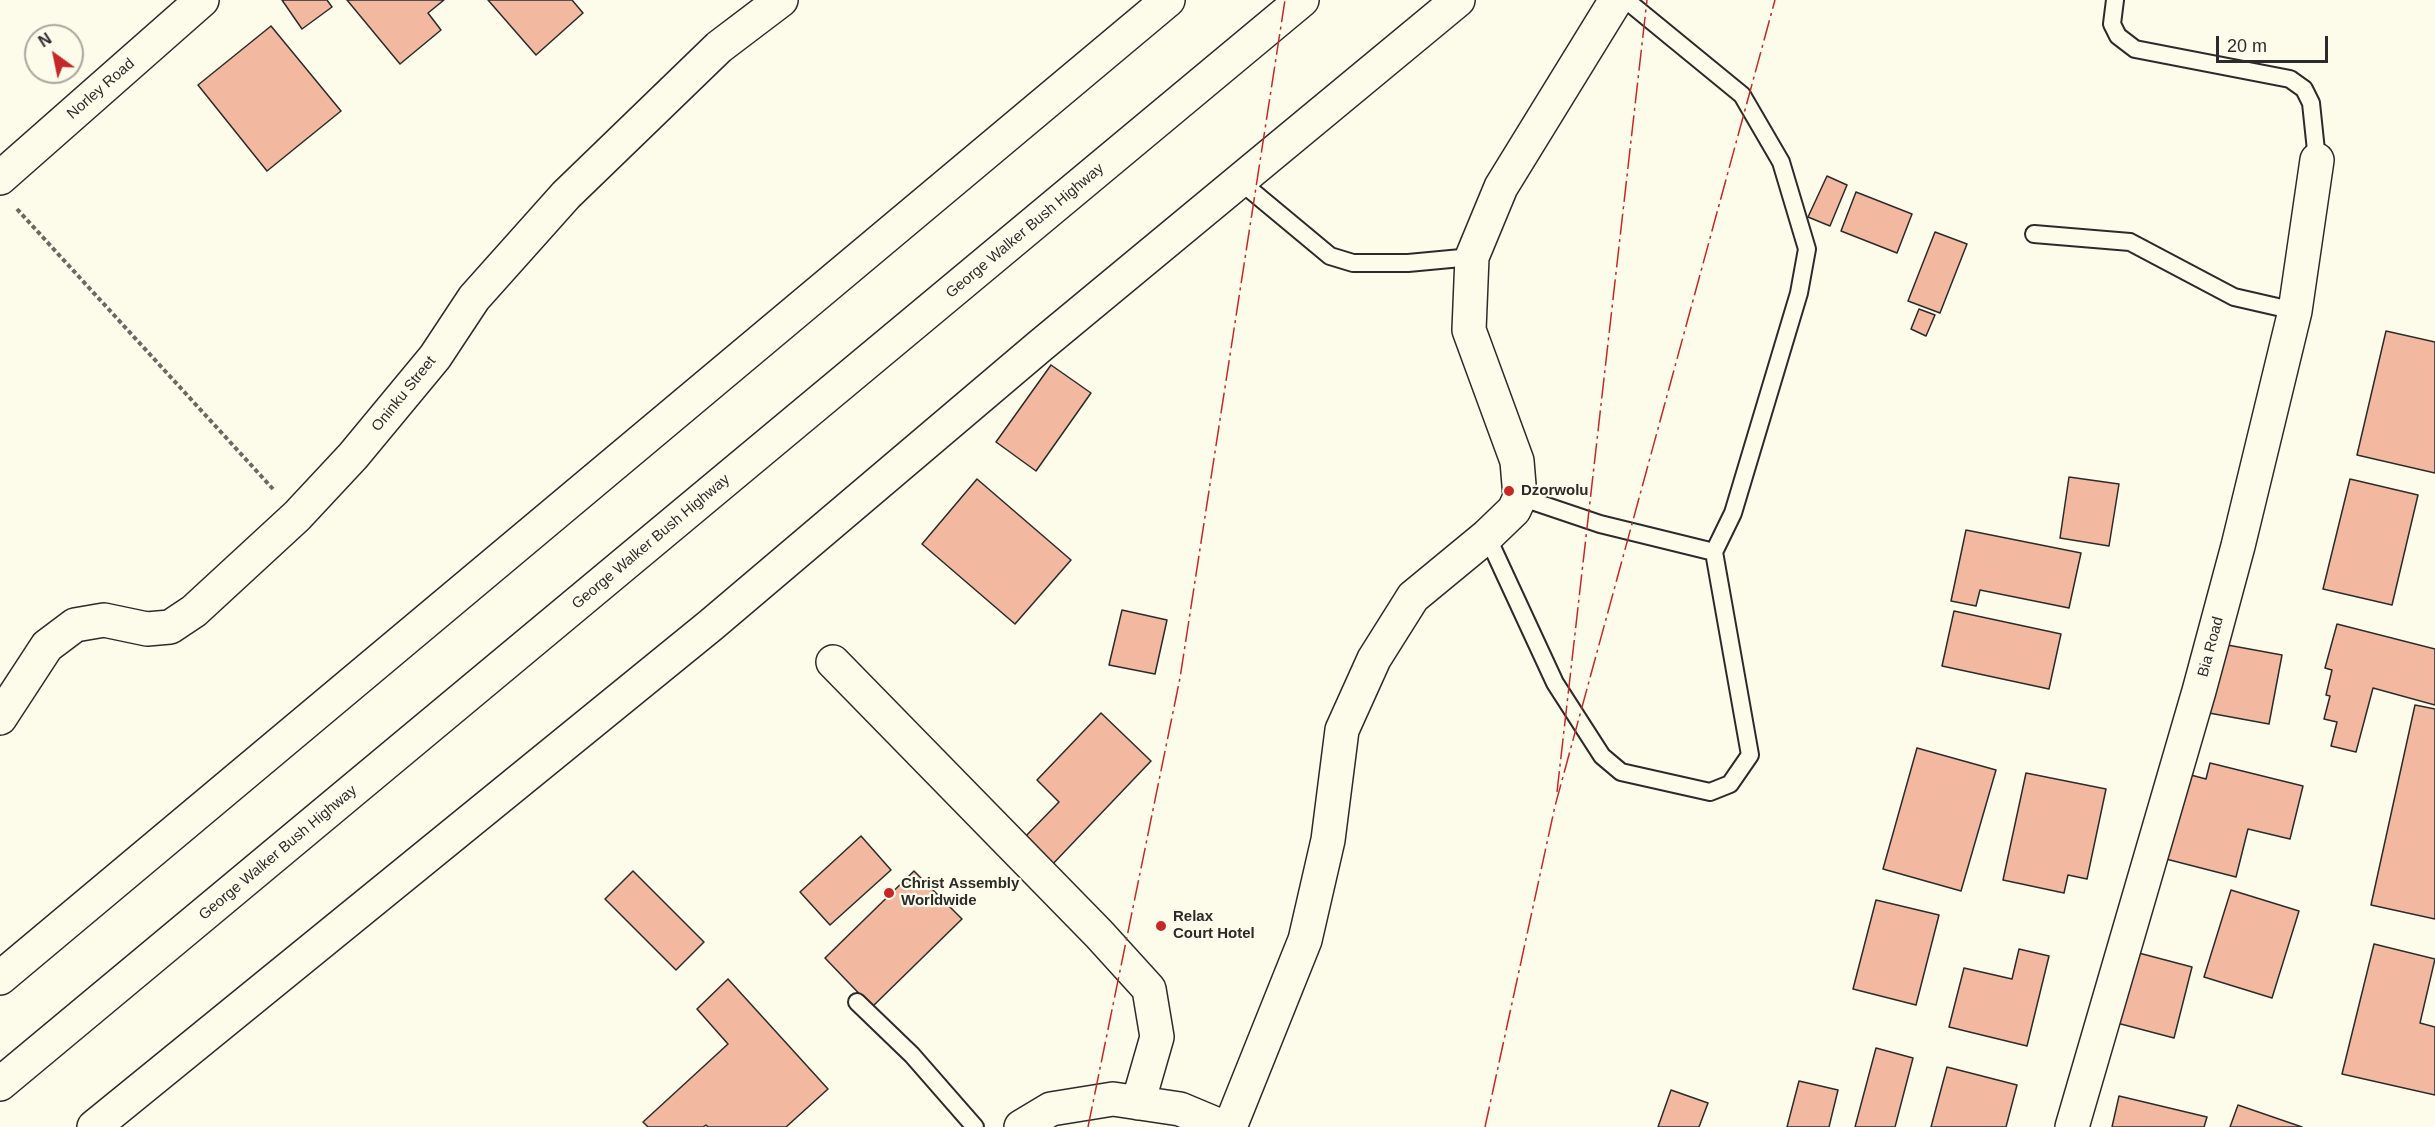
<!DOCTYPE html>
<style>
body{margin:0}
#map{position:relative;width:2435px;height:1127px;overflow:hidden;background:#fdfbea;font-family:Helvetica,sans-serif}
canvas{display:block}
.north{position:absolute;left:24px;top:24px;width:60px;height:60px;box-sizing:border-box;background:#fdfbea;border:2px solid #a9a89e;border-radius:50%;rotate:327deg;font-size:16px;font-weight:700;line-height:24px;text-align:center;color:#2b2b2b}
.north::after{content:'';display:block;margin:auto;width:21px;height:27px;background:#c62828;clip-path:polygon(50% 0,100% 100%,50% 72%,0 100%)}
.scale{position:absolute;left:2216px;top:36px;width:112px;height:27px;box-sizing:border-box;border:3px solid #2b2b2b;border-top:0;padding-left:8px;font-size:18px;line-height:21px;white-space:nowrap;color:#2b2b2b;-webkit-text-stroke:4px #fdfbea;paint-order:stroke}
</style>
<div id="map">
<canvas width="2435" height="1127"></canvas>
<div class="north">N</div>
<div class="scale">20 m</div>
</div>
<script>
const ctx = document.querySelector('canvas').getContext('2d');
ctx.lineJoin = 'round';
function paint(path, color) { ctx.fillStyle = color; ctx.fill(path, 'evenodd'); }
const poly = rows => new Path2D(rows.map(r => 'M' + r).join(''));
function trace(path, color, width, dash) { ctx.strokeStyle = color; ctx.lineWidth = width; ctx.lineCap = dash ? 'butt' : 'round'; ctx.setLineDash(dash || []); ctx.stroke(path); }
function drawText(font, color, halo, rows, align = 'center') {
  ctx.font = font + ' Helvetica,sans-serif'; ctx.lineWidth = 4.5; ctx.setLineDash([]); ctx.textBaseline = 'middle'; ctx.strokeStyle = halo; ctx.fillStyle = color; for (const [text, x, y, turn = 0] of rows) {
    ctx.save(); ctx.translate(x, y); ctx.rotate((+turn || 0) * Math.PI / 180); ctx.textAlign = isNaN(turn) ? turn : align; if (halo) ctx.strokeText(text, 0, 0); ctx.fillText(text, 0, 0); ctx.restore();
  }
}
const building = poly([
 [282,0,327,0,332,7,302,29,282,0],
 [347,0,444,0,428,13,441,30,400,64,347,0],
 [488,0,572,0,583,13,536,55,488,0],
 [271,26,341,111,267,171,198,85,271,26],
 [1827,176,1847,185,1830,226,1808,217,1827,176],
 [1856,192,1912,214,1897,253,1841,231,1856,192],
 [1935,232,1967,244,1940,313,1908,301,1935,232],
 [1919,309,1935,315,1926,336,1911,329,1919,309],
 [2386,331,2435,342,2435,473,2357,455,2386,331],
 [1051,365,1091,393,1036,471,996,442,1051,365],
 [2069,477,2119,484,2109,546,2060,538,2069,477],
 [977,479,1071,560,1015,624,922,544,977,479],
 [2350,479,2418,495,2392,605,2323,589,2350,479],
 [1966,530,2081,553,2069,608,1980,590,1976,606,1951,601,1966,530],
 [1122,610,1167,620,1155,674,1109,665,1122,610],
 [1954,611,2061,634,2049,689,1942,666,1954,611],
 [2337,624,2435,649,2435,705,2373,688,2356,752,2331,746,2337,722,2324,719,2330,696,2326,695,2332,670,2325,668,2337,624],
 [2222,644,2282,655,2269,724,2209,713,2222,644],
 [2415,705,2435,709,2435,919,2371,905,2415,705],
 [1101,713,1151,761,1049,868,1021,841,1059,802,1037,780,1101,713],
 [1917,748,1996,770,1961,891,1883,869,1917,748],
 [2210,763,2303,786,2290,839,2248,829,2236,877,2166,859,2187,774,2206,779,2210,763],
 [2026,773,2106,789,2087,879,2068,875,2064,893,2003,880,2026,773],
 [861,836,891,870,830,925,800,892,861,836],
 [633,871,704,942,676,970,605,899,633,871],
 [914,871,962,919,872,1007,825,958,914,871],
 [2231,890,2299,911,2272,998,2204,977,2231,890],
 [1876,900,1939,915,1916,1005,1853,989,1876,900],
 [2374,944,2435,959,2420,1023,2435,1027,2435,1095,2342,1074,2374,944],
 [2019,949,2049,956,2027,1046,1949,1027,1964,968,2012,979,2019,949],
 [2135,952,2192,967,2174,1038,2117,1023,2135,952],
 [728,979,828,1089,786,1127,708,1127,706,1125,703,1127,648,1127,643,1122,728,1044,697,1009,728,979],
 [1876,1048,1913,1058,1895,1127,1855,1127,1876,1048],
 [1947,1067,2017,1085,2006,1127,1931,1127,1947,1067],
 [1799,1081,1838,1090,1829,1127,1787,1127,1799,1081],
 [1671,1090,1708,1103,1699,1127,1658,1127,1671,1090],
 [2119,1096,2207,1117,2204,1127,2112,1127,2119,1096],
 [2238,1105,2302,1127,2230,1127,2238,1105]
]);
paint(building, '#f2b8a0');
trace(building, '#2b2b2b', 1.5);
const service = poly([
 [2115,0,2112,24,2118,36,2135,49,2290,79,2304,89,2311,103,2317,160],
 [1241,182,1330,256,1353,263,1408,263,1472,257],
 [2034,234,2130,242,2234,297,2295,311],
 [1520,497,1600,524,1714,552,1733,513,1799,293,1807,249,1781,162,1742,95,1626,0],
 [1487,536,1555,683,1602,756,1621,772,1710,792,1730,784,1750,755,1714,552],
 [857,1002,912,1055,975,1127]
]);
const minor = poly([
 [0,178,202,0],
 [833,662,1099,934,1149,989,1157,1037,1138,1103],
 [0,718,47,646,75,625,104,620,147,629,170,627,194,611,297,516,353,456,435,357,474,298,566,195,719,47,781,0],
 [94,1127,711,625,1040,346,1458,0],
 [1021,1127,1051,1109,1113,1099,1180,1109,1223,1127],
 [1230,1127,1305,940,1328,840,1342,730,1374,659,1413,597,1487,536,1514,510,1520,497,1517,461,1469,330,1472,257,1501,187,1616,0],
 [2072,1127,2199,691,2238,546,2295,311,2317,160]
]);
const trunk = poly([
 [0,978,1168,0],
 [0,1084,1302,0]
]);
trace(service, '#2b2b2b', 20);
trace(minor, '#2b2b2b', 36);
trace(trunk, '#2b2b2b', 36);
trace(poly([
 [17,209,273,489]
]), '#6a6964', 4, [4.5, 3]);
trace(service, '#fdfbea', 16);
trace(minor, '#fdfbea', 33);
trace(trunk, '#fdfbea', 33);
trace(poly([
 [1557,792,1647,0],
 [1088,1127,1180,678,1285,0],
 [1485,1127,1555,806,1775,0]
]), '#c62828', 1.5, [21, 4.5, 3, 4.5]);
for (const [x, y, r, color] of [
 [1509,491,6,"#c62828"],
 [889,893,6,"#c62828"],
 [1161,926,6,"#c62828"]
]) { const dot = new Path2D(); dot.arc(x, y, r, 0, 2 * Math.PI); ctx.fillStyle = color; ctx.fill(dot); trace(dot, '#fdfbea', 2); }
drawText('15px', '#2b2b2b', '#fdfbea', [
 ["Norley Road",101,89,-41],
 ["George Walker Bush Highway",1025,231,-40],
 ["Oninku Street",404,394,-51],
 ["George Walker Bush Highway",651,542,-40],
 ["Bia Road",2211,647,-75],
 ["George Walker Bush Highway",278,853,-40]
]);
drawText('bold 15px', '#2b2b2b', '#fdfbea', [
 ["Dzorwolu",1521,491],
 ["Christ Assembly",901,884],
 ["Worldwide",901,901],
 ["Relax",1173,917],
 ["Court Hotel",1173,934]
], 'left');
</script>
